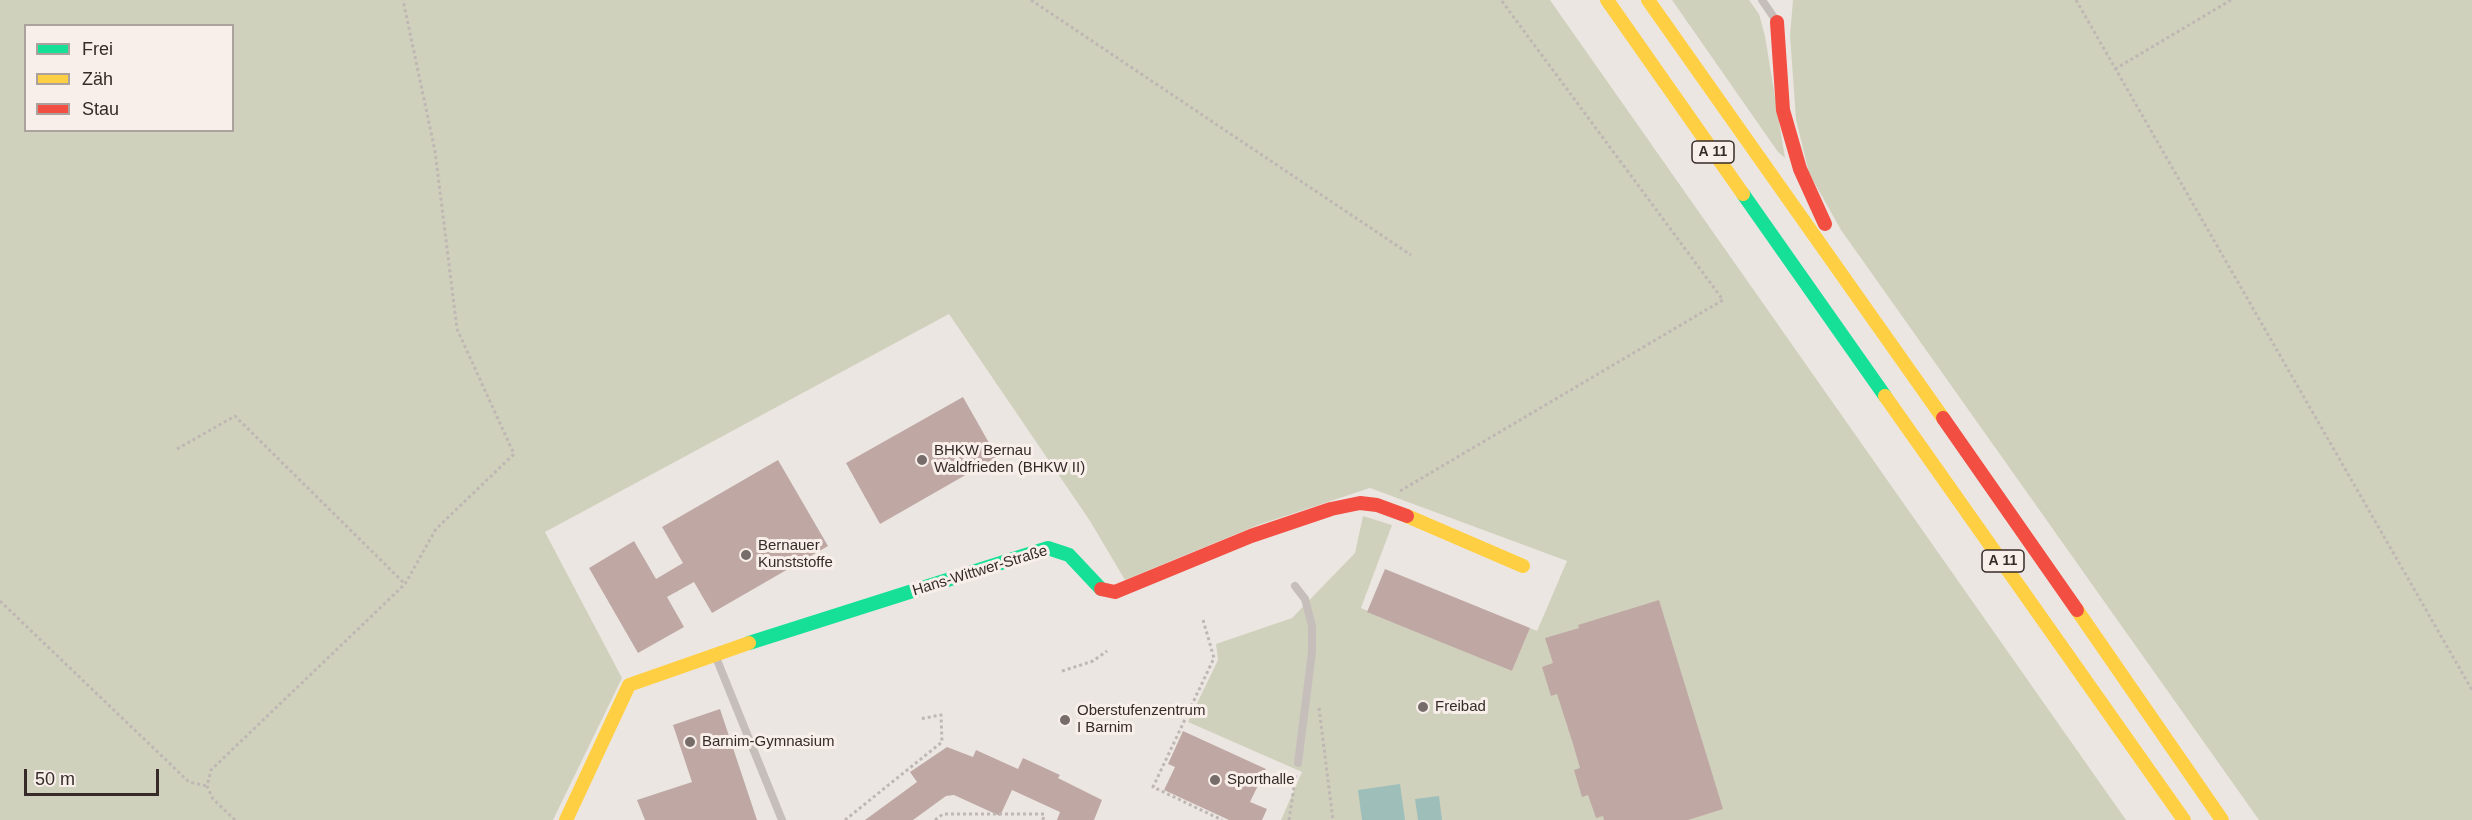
<!DOCTYPE html>
<meta charset="utf-8">
<style>
body{margin:0}
#map{position:relative;width:2472px;height:820px;overflow:hidden;background:#ece6e2;font-family:Helvetica,sans-serif}
canvas{display:block}
.legend{position:absolute;left:24px;top:24px;width:210px;height:108px;box-sizing:border-box;background:#f9efea;border:2px solid #aba19d;margin:0;padding:8px 10px;list-style:none;font-size:18px;color:#372b29}
.legend li{display:flex;align-items:center;gap:12px;height:30px}
.legend b{width:30px;border:2px solid #aba19d}
.scale{position:absolute;left:24px;top:769px;width:135px;height:27px;box-sizing:border-box;border:3px solid #372b29;border-top:0;padding-left:8px;font-size:18px;line-height:21px;white-space:nowrap;color:#372b29;-webkit-text-stroke:4px #f9efea;paint-order:stroke}
</style>
<div id="map">
<canvas width="2472" height="820"></canvas>
<ul class="legend">
<li><b style="height:8px;background:#16e098"></b>Frei</li>
<li><b style="height:8px;background:#ffcf43"></b>Zäh</li>
<li><b style="height:8px;background:#f24e42"></b>Stau</li>
</ul>
<div class="scale">50 m</div>
</div>
<script>
const ctx = document.querySelector('canvas').getContext('2d');
ctx.lineJoin = 'round';
function paint(path, color) { ctx.fillStyle = color; ctx.fill(path, 'evenodd'); }
const poly = rows => new Path2D(rows.map(r => 'M' + r).join(''));
function trace(path, color, width, dash) { ctx.strokeStyle = color; ctx.lineWidth = width; ctx.lineCap = dash ? 'butt' : 'round'; ctx.setLineDash(dash || []); ctx.stroke(path); }
function drawText(font, color, halo, rows, align = 'center') {
  ctx.font = font + ' Helvetica,sans-serif'; ctx.lineWidth = 6; ctx.setLineDash([]); ctx.textBaseline = 'middle'; ctx.strokeStyle = halo; ctx.fillStyle = color; for (const [text, x, y, turn = 0] of rows) {
    ctx.save(); ctx.translate(x, y); ctx.rotate((+turn || 0) * Math.PI / 180); ctx.textAlign = isNaN(turn) ? turn : align; if (halo) ctx.strokeText(text, 0, 0); ctx.fillText(text, 0, 0); ctx.restore();
  }
}
paint(poly([
 [0,0,1550,0,2126,820,1281,820,1302,772,1188,722,1218,660,1216,644,1292,618,1355,553,1363,516,1392,525,1361,608,1512,671,1530,628,1537,631,1567,561,1370,488,1258,525,1125,580,1090,521,949,314,545,532,622,678,553,820,0,820],
 [26,26,232,26,232,130,26,130],
 [1672,0,1749,0,1759,14,1765,36,1785,158,1778,152],
 [1793,0,2472,0,2472,820,2259,820,1841,230,1809,173,1796,120,1790,35]
]), '#d0d1bd');
paint(poly([
 [1400,784,1405,820,1362,820,1358,790],
 [1439,796,1442,820,1418,820,1415,799]
]), '#9ebeb9');
paint(poly([
 [963,397,997,457,880,524,846,463],
 [778,460,828,546,712,613,694,582,667,597,684,627,638,653,589,568,634,541,656,579,683,563,662,527],
 [1385,569,1530,628,1512,671,1367,612],
 [1659,600,1723,809,1688,820,1604,820,1603,816,1596,818,1588,795,1582,797,1574,770,1580,768,1573,744,1557,694,1551,696,1542,667,1553,663,1545,638,1579,628,1578,625],
 [720,709,757,820,645,820,637,800,692,782,673,725],
 [1183,731,1266,769,1250,802,1267,809,1262,820,1229,820,1164,790,1175,767,1168,764],
 [947,747,973,757,976,750,1018,769,1023,758,1060,775,1058,778,1102,800,1094,820,1057,820,1060,812,1012,790,1000,816,954,795,946,796,913,820,865,820,917,782,910,772]
]), '#bfa8a4');
trace(poly([
 [1031,0,1411,255],
 [2076,0,2472,690],
 [2115,69,2231,0],
 [177,449,235,416,405,584],
 [1400,491,1723,300,1501,0],
 [0,601,189,782,207,786],
 [1203,620,1214,658,1153,787,1222,820],
 [1062,671,1093,661,1107,651],
 [1319,708,1333,820],
 [235,820,213,799,207,786,211,770,405,584,436,529,514,454,457,329,435,151,403,0],
 [845,820,942,742,941,715,919,719],
 [935,820,943,814,1044,814,1043,820],
 [1289,820,1296,774]
]), '#bfb7b3', 3, [3, 3]);
trace(poly([
 [1762,0,1775,19],
 [1295,586,1305,599,1312,626,1312,652,1298,763],
 [715,655,782,820]
]), '#c6bebb', 8);
trace(poly([
 [1743,194,1885,396],
 [749,643,1048,548,1069,555,1101,589]
]), '#16e098', 14);
trace(poly([
 [1607,0,1743,194],
 [1648,0,1943,418],
 [1885,396,2184,820],
 [1407,516,1523,566],
 [2077,610,2222,820],
 [566,820,629,685,749,643]
]), '#ffcf43', 14);
trace(poly([
 [1777,22,1783,110,1800,169,1825,224],
 [1943,418,2077,610],
 [1101,589,1115,592,1251,536,1331,509,1360,503,1377,505,1407,516]
]), '#f24e42', 14);
for (const [x, y, r, color] of [
 [922,460,6,"#766c6a"],
 [746,555,6,"#766c6a"],
 [1423,707,6,"#766c6a"],
 [1065,720,6,"#766c6a"],
 [690,742,6,"#766c6a"],
 [1215,780,6,"#766c6a"]
]) { const dot = new Path2D(); dot.arc(x, y, r, 0, 2 * Math.PI); ctx.fillStyle = color; ctx.fill(dot); trace(dot, '#f9efea', 2); }
for (const [x, y, w] of [
 [1713,152,42],
 [2003,561,42]
]) { const box = new Path2D(); box.roundRect(x - w / 2, y - 11, w, 22, 4.5); ctx.fillStyle = '#f9efea'; ctx.fill(box); trace(box, '#372b29', 1.5); }
drawText('bold 14px', '#372b29', null, [
 ["A 11",1713,152],
 ["A 11",2003,561]
]);
drawText('15px', '#372b29', '#f9efea', [
 ["BHKW Bernau",934,451],
 ["Waldfrieden (BHKW II)",934,468],
 ["Bernauer",758,546],
 ["Kunststoffe",758,563],
 ["Freibad",1435,707],
 ["Oberstufenzentrum",1077,711],
 ["I Barnim",1077,728],
 ["Barnim-Gymnasium",702,742],
 ["Sporthalle",1227,780]
], 'left');
drawText('15px', '#372b29', '#f9efea', [
 ["Hans-Wittwer-Straße",980,571,-17]
]);
</script>
